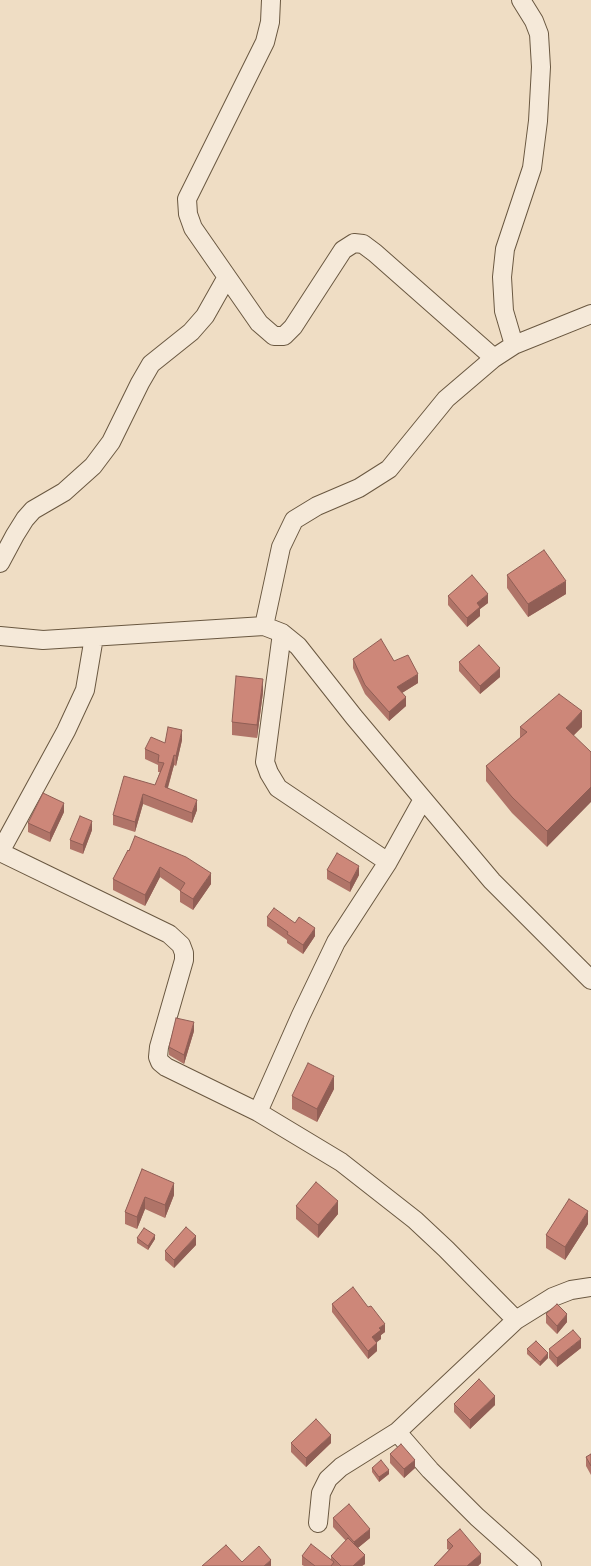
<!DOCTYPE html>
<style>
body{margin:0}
canvas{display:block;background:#efddc4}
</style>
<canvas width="591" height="1566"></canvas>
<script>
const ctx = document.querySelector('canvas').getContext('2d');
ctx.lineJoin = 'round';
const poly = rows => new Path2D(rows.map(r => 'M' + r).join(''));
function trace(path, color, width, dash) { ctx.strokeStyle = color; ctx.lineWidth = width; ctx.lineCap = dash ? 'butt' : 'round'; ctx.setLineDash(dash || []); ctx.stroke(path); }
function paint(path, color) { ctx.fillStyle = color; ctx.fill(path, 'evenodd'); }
const minor = poly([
 [271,0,270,22,265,42,187,199,188,214,193,228,259,323,274,336,284,336,293,327,343,250,354,243,363,244,375,253,494,358],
 [514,345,504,311,502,277,505,249,532,168,538,121,541,67,539,34,534,21,521,0],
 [0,563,15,535,25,519,33,510,64,492,93,466,111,442,140,383,151,364,191,332,205,316,227,277],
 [264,626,281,547,294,520,317,506,359,488,389,469,446,399,494,358,514,345,591,314],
 [282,633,265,762,269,773,278,788,388,862],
 [0,636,43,640,264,626,282,633,298,646,354,717,492,881,591,980],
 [0,852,169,934,181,945,184,953,184,960,159,1047,158,1057,160,1062,166,1067,258,1112,341,1162,415,1220,446,1249,516,1320],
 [0,852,66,731,85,690,94,637],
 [258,1112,301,1015,336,942,388,862,423,799],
 [397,1432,430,1470,477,1517,532,1566],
 [318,1523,321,1493,328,1479,341,1467,397,1432,516,1320,553,1297,571,1290,591,1287]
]);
trace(minor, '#6a5841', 20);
trace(minor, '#f5e9d9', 18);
paint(poly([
 [507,575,566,594,528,617,507,588],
 [448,596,488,603,480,609,480,616,467,627,448,605],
 [353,659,418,683,402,693,406,706,389,721,365,694,353,668],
 [459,662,500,677,480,694,459,671],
 [263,692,257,738,232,735,232,722],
 [520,727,582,727,574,735,547,847,512,813,486,781,486,766,520,738],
 [182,740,176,766,174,765,168,788,197,810,192,823,143,804,135,832,113,825,113,815,155,785,160,772,158,772,158,765,145,759,145,749,165,743],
 [64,812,50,842,28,832,28,823],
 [92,830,83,854,70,849,70,840],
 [128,850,211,884,193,910,180,902,180,891,160,877,145,906,113,890,113,879],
 [327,870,359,875,350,892,327,879],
 [267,917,315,936,303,954,287,943,287,940,267,926],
 [194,1031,184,1064,169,1055,169,1047],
 [334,1089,317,1122,292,1109,292,1096],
 [142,1169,174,1195,165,1218,145,1209,137,1229,125,1224,125,1212],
 [296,1206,338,1214,318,1238,296,1219],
 [588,1224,565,1260,546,1248,546,1235],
 [137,1238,155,1239,148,1250,137,1243],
 [196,1245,174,1268,165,1260,165,1251],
 [332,1304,385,1332,381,1335,381,1339,376,1342,377,1351,368,1359,332,1312],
 [546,1314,567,1322,557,1334,546,1323],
 [581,1348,557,1367,549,1358,549,1349],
 [527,1349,548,1358,540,1366,527,1354],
 [454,1404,495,1405,470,1429,454,1412],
 [291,1443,331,1443,306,1467,291,1452],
 [390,1454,415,1468,404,1478,390,1463],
 [591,1454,591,1475,586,1466,586,1457],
 [372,1468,389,1474,379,1482,372,1472],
 [333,1518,370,1538,358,1548,365,1564,362,1566,304,1566,302,1565,302,1556,331,1559,331,1556,346,1541,333,1527],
 [447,1540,481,1563,478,1566,434,1566,449,1550,447,1549]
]), '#b07468');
paint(poly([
 [566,581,566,594,528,617,528,604],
 [488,594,488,603,480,609,480,616,467,627,467,618,477,603],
 [500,668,500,677,480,694,480,686],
 [418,674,418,683,397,696,397,687],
 [263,679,263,692,257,738,257,725],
 [406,697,406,706,389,721,389,712],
 [582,711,582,727,566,743,566,728],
 [182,730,182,740,176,766,176,756],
 [174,755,174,765,165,797,165,787],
 [591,787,591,802,547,847,547,831],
 [143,794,143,804,135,832,135,822],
 [197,800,197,810,192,823,192,813],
 [64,803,64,812,50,842,50,833],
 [92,821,92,830,83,854,83,845],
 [359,866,359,875,350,892,350,883],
 [160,867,160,877,145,906,145,895],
 [211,873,211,884,193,910,193,899],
 [315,928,315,936,303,954,303,945],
 [194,1022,194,1031,184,1064,184,1055],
 [334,1076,334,1089,317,1122,317,1109],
 [174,1183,174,1195,165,1218,165,1205],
 [145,1197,145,1209,137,1229,137,1217],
 [338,1201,338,1214,318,1238,318,1225],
 [588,1211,588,1224,565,1260,565,1247],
 [155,1235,155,1239,148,1250,148,1246],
 [196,1236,196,1245,174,1268,174,1260],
 [567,1314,567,1322,557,1334,557,1326],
 [385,1324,385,1332,381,1335,381,1339,372,1346,372,1337,379,1328],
 [581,1339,581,1348,557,1367,557,1358],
 [377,1343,377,1351,368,1359,368,1351],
 [548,1353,548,1358,540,1366,540,1362],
 [495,1396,495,1405,470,1429,470,1420],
 [331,1435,331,1443,306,1467,306,1458],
 [415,1460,415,1468,404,1478,404,1469],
 [389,1470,389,1474,379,1482,379,1477],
 [370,1529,370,1538,354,1551,354,1542],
 [481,1554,481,1563,478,1566,467,1566],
 [365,1555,365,1564,362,1566,353,1566],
 [271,1560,271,1566,264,1566]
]), '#905e55');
const building = poly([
 [544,550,566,581,528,604,507,575,544,550],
 [472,575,488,594,477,603,480,607,467,618,448,596,472,575],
 [381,639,394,661,408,655,418,674,397,687,406,697,389,712,365,685,353,659,381,639],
 [479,645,500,668,480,686,459,662,479,645],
 [236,676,263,679,257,725,232,722,236,676],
 [559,694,582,711,566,728,591,752,591,787,547,831,512,797,486,766,527,732,520,727,559,694],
 [168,727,182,730,176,756,174,755,165,787,197,800,192,813,143,794,135,822,113,815,124,776,155,785,164,763,158,762,159,755,145,749,151,737,165,743,168,727],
 [43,793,64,803,50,833,28,823,43,793],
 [80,816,92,821,83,845,70,840,80,816],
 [135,836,186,857,211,873,193,899,180,891,185,883,160,867,145,895,113,879,128,850,129,851,135,836],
 [337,853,359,866,350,883,327,870,337,853],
 [274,908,295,923,299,917,315,928,303,945,287,934,288,932,267,917,274,908],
 [176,1018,194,1022,184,1055,169,1047,176,1018],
 [308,1063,334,1076,317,1109,292,1096,308,1063],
 [142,1169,174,1183,165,1205,145,1197,137,1217,125,1212,142,1169],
 [316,1182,338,1201,318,1225,296,1206,316,1182],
 [569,1199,588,1211,565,1247,546,1235,569,1199],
 [186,1227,196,1236,174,1260,165,1251,186,1227],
 [144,1228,155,1235,148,1246,137,1238,144,1228],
 [353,1287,368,1307,371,1306,385,1324,379,1328,381,1330,372,1337,377,1343,368,1351,332,1304,353,1287],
 [557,1304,567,1314,557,1326,546,1314,557,1304],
 [573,1330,581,1339,557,1358,549,1349,573,1330],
 [536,1341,548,1353,540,1362,527,1349,536,1341],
 [479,1379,495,1396,470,1420,454,1404,479,1379],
 [316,1419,331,1435,306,1458,291,1443,316,1419],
 [401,1444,415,1460,404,1469,390,1454,401,1444],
 [591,1454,591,1466,586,1457,591,1454],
 [381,1460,389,1470,379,1477,372,1468,381,1460],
 [349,1504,370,1529,354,1542,333,1518,349,1504],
 [460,1529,481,1554,467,1566,434,1566,453,1546,447,1540,460,1529],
 [348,1538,365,1555,353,1566,341,1566,331,1556,348,1538],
 [311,1544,334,1562,331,1566,315,1566,302,1556,311,1544],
 [226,1545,242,1562,259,1546,271,1560,264,1566,202,1566,226,1545]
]);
paint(building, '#cd8779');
trace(building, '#905e55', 1);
</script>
